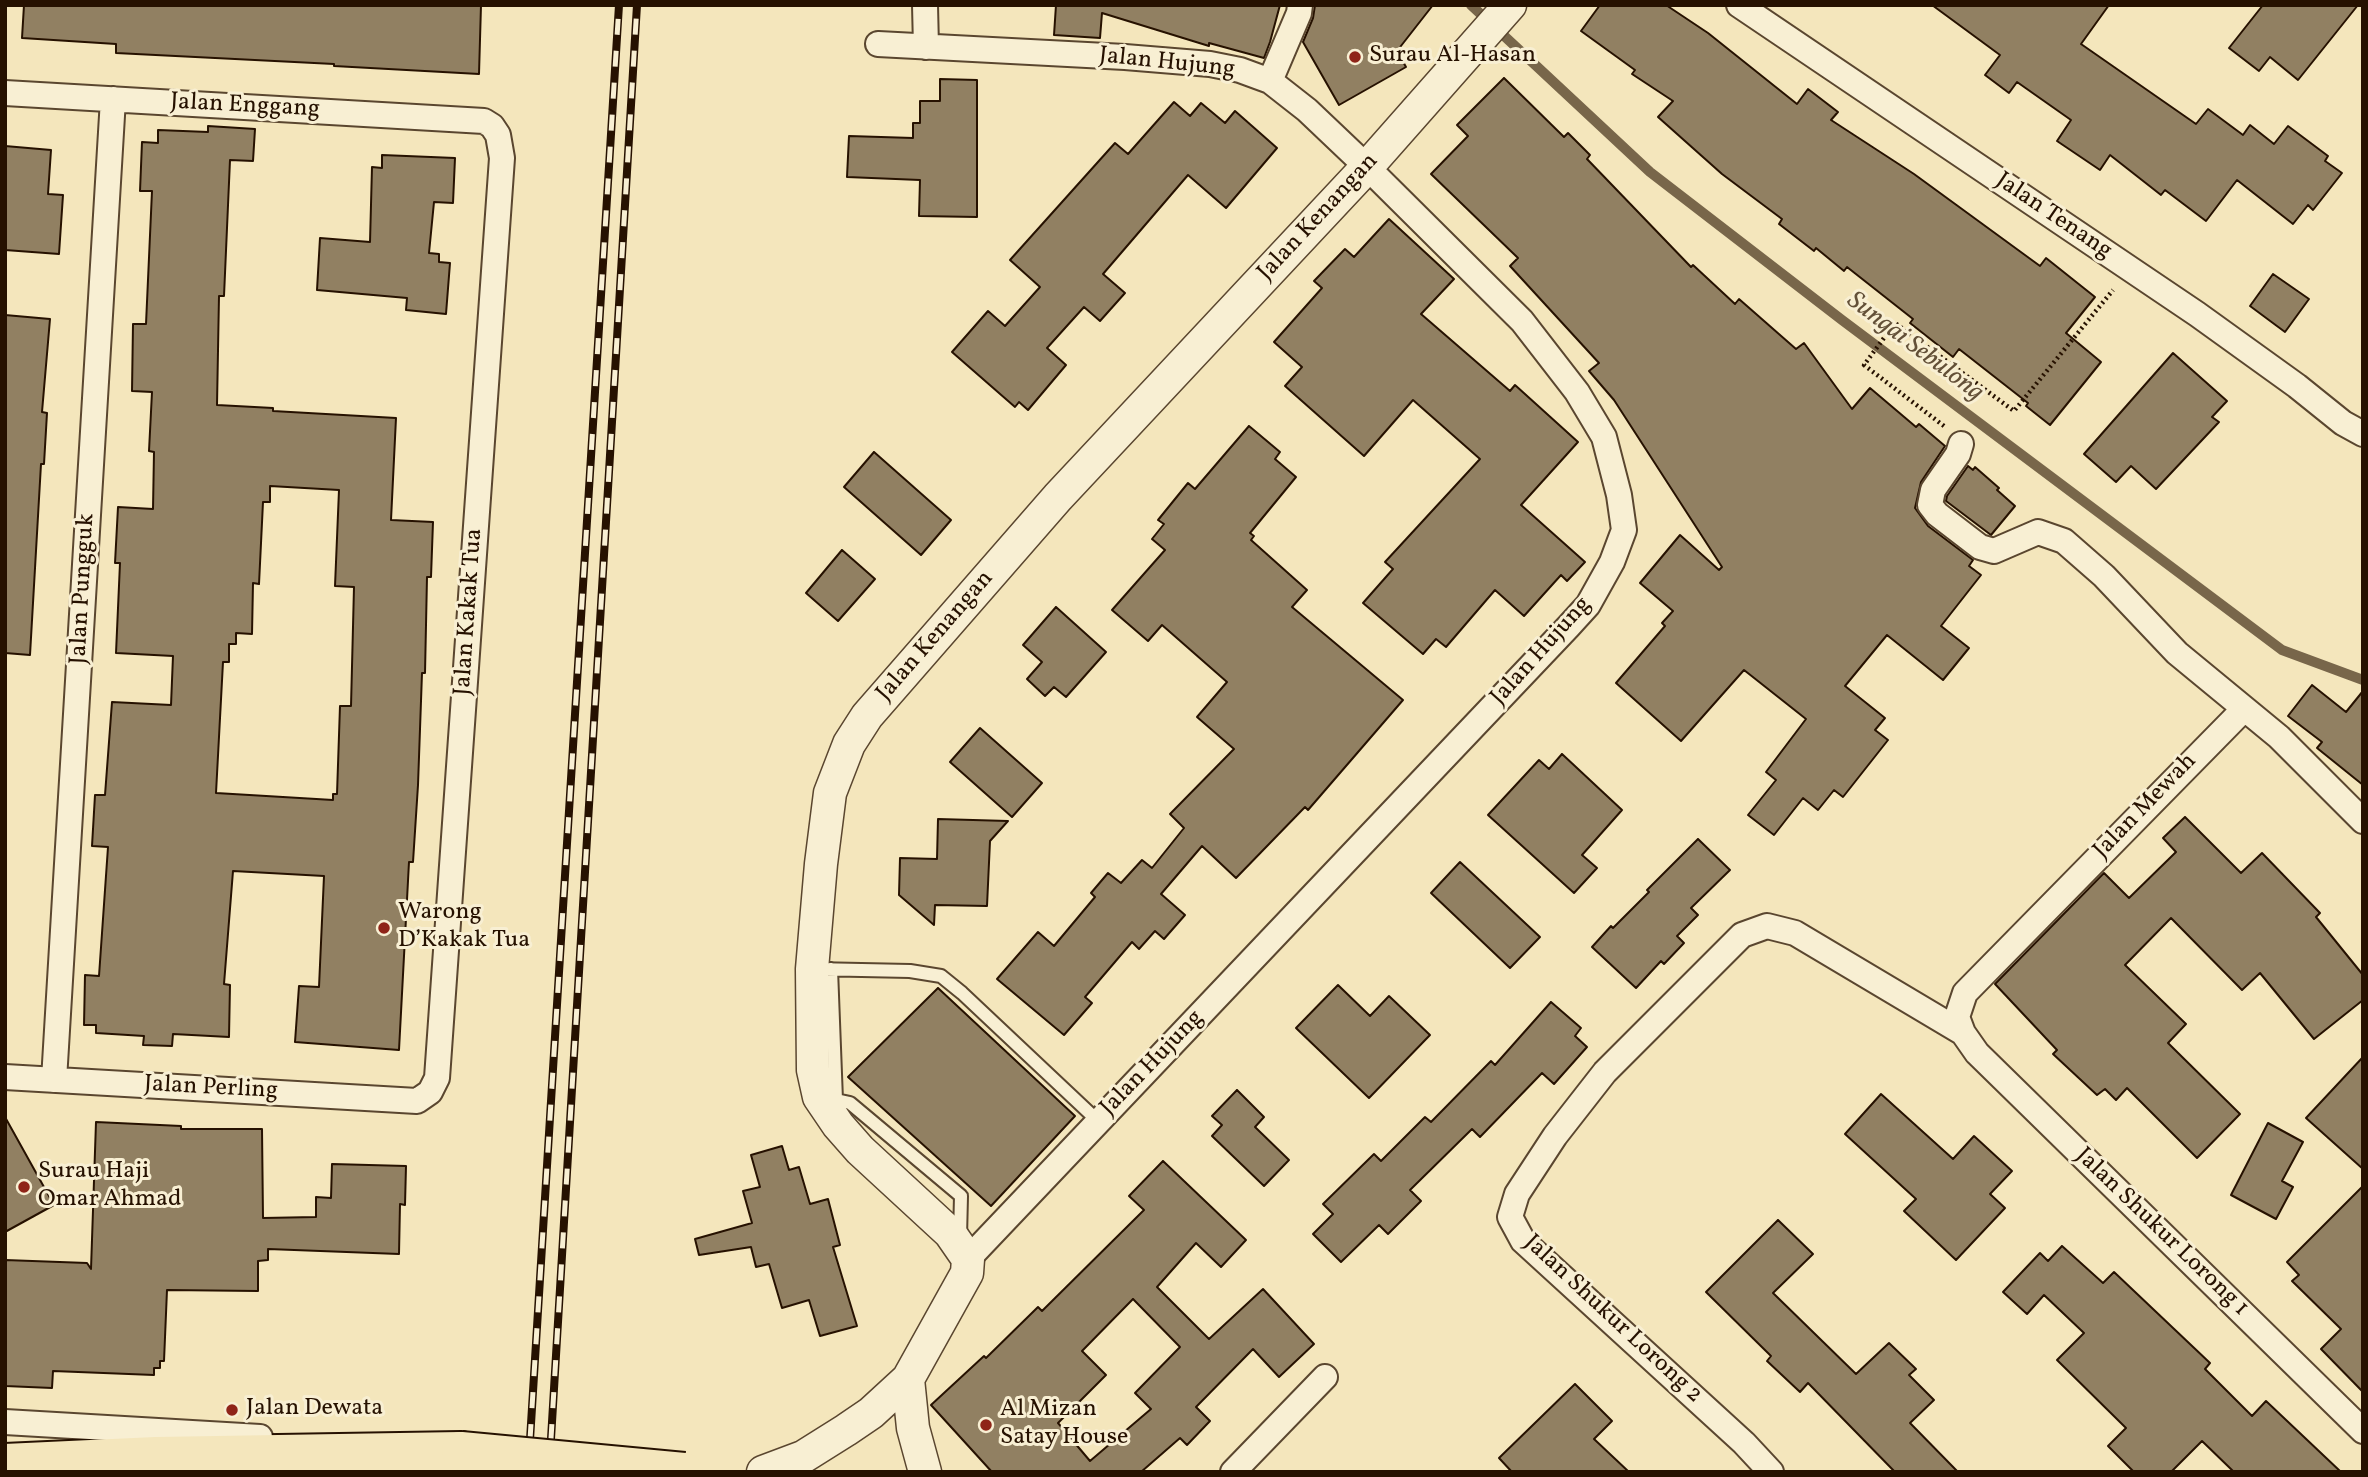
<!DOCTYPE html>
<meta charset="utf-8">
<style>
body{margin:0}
#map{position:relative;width:2368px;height:1477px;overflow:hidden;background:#f4e6bc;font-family:Vollkorn,serif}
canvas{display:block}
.frame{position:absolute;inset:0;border:7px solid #261100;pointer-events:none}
</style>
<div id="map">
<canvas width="2368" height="1477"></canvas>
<div class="frame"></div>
</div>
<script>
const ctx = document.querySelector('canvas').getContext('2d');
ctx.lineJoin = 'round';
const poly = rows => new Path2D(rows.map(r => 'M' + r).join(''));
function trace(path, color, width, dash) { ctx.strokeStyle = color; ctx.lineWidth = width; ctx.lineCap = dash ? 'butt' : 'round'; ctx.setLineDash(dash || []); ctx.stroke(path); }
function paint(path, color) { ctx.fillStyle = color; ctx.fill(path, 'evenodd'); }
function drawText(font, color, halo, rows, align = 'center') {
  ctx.font = font + ' Vollkorn,serif'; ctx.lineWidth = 6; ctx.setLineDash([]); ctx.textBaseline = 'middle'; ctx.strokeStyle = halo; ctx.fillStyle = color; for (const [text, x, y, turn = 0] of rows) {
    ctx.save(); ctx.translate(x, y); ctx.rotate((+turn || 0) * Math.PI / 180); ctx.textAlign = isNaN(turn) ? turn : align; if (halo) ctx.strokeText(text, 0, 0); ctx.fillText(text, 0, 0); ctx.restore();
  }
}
trace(poly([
 [1471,5,1650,172,1842,320,2282,650,2363,680]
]), '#78664a', 10);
const building = poly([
 [24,5,481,5,479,74,334,66,334,64,116,53,116,44,22,38,24,5],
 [1056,5,1280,5,1270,42,1264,58,1209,43,1209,46,1102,13,1100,38,1054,35,1056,5],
 [1315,5,1433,5,1397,51,1406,67,1339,105,1303,42,1313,18,1315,5],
 [1600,5,1666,5,1708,33,1797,104,1808,89,1838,112,1831,120,1914,174,2040,266,2046,258,2095,297,2066,333,2101,362,2050,425,2026,406,2028,403,1959,349,1953,357,1910,323,1913,319,1847,267,1844,271,1816,248,1814,251,1779,224,1782,219,1722,174,1658,117,1673,101,1632,74,1635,70,1581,31,1600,5],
 [1932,5,2109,5,2081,44,2196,124,2208,109,2243,135,2250,125,2274,144,2288,126,2328,156,2325,161,2342,173,2313,210,2308,205,2293,224,2237,180,2206,221,2165,190,2161,195,2110,155,2100,170,2057,141,2071,120,2017,82,2009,93,1985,75,2000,55,1932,5],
 [2263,5,2358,5,2298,80,2270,57,2259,71,2229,48,2263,5],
 [1504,78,1564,137,1568,133,1590,155,1587,159,1691,267,1693,265,1735,304,1739,299,1796,349,1804,343,1852,409,1870,388,1916,427,1919,424,1945,446,1921,482,1915,508,1928,526,1973,560,1969,566,1981,575,1941,626,1969,648,1943,680,1887,635,1845,686,1885,718,1875,730,1888,740,1843,797,1834,790,1818,810,1803,798,1774,835,1748,815,1776,780,1766,772,1806,719,1744,670,1681,741,1616,683,1665,626,1662,623,1673,611,1640,583,1680,535,1719,570,1722,567,1614,400,1589,371,1599,363,1510,266,1518,258,1431,174,1468,136,1457,125,1504,78],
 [940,79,977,80,977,217,919,216,920,180,847,177,849,136,913,138,913,123,920,123,920,101,940,101,940,79],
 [1174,102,1190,116,1201,103,1225,123,1235,111,1277,148,1226,208,1188,175,1103,274,1125,293,1100,321,1084,307,1047,348,1066,365,1028,410,1019,402,1015,407,952,352,988,311,1005,326,1040,287,1010,260,1115,143,1128,154,1174,102],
 [208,126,255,129,253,161,230,160,224,296,219,296,217,405,273,408,273,411,396,418,391,520,433,522,431,577,427,577,425,673,422,673,418,785,413,862,409,862,399,1050,295,1042,299,986,319,987,324,876,233,871,224,984,230,985,229,1037,173,1034,172,1046,143,1045,144,1036,96,1033,96,1025,84,1025,85,975,99,976,108,847,92,846,95,795,105,795,112,702,171,705,173,656,116,653,120,563,115,563,118,507,153,509,154,452,149,451,152,392,132,391,133,324,146,324,152,191,140,191,142,142,158,143,158,130,208,132,208,126],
 [270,486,339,490,335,586,354,587,351,706,340,706,337,794,333,794,333,800,216,793,223,662,229,662,229,644,236,644,236,633,252,634,253,583,259,584,263,502,270,502,270,486],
 [5,146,51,150,48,194,63,195,59,254,5,250,5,146],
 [382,155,455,158,453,203,434,202,429,253,439,254,439,262,450,263,446,314,406,310,407,298,317,290,320,238,370,242,372,167,382,168,382,155],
 [1389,219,1454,279,1421,314,1510,391,1515,385,1578,442,1521,505,1585,562,1567,581,1561,575,1524,616,1495,590,1446,647,1436,639,1423,654,1363,603,1393,569,1385,562,1480,459,1413,400,1364,456,1285,386,1302,367,1274,342,1322,288,1314,281,1345,249,1354,257,1389,219],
 [2273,274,2309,299,2285,332,2250,306,2273,274],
 [5,315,50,319,42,412,47,413,44,464,41,464,30,655,5,653,5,315],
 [2173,353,2227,401,2212,417,2219,422,2156,489,2131,466,2116,482,2084,454,2173,353],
 [1249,426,1280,452,1275,459,1296,477,1250,533,1254,536,1251,540,1307,590,1292,607,1403,700,1308,810,1305,807,1236,878,1202,846,1161,894,1185,915,1164,939,1155,931,1139,949,1132,942,1085,997,1092,1003,1064,1035,997,979,1038,932,1054,946,1095,897,1091,893,1108,873,1121,883,1142,860,1152,868,1184,828,1170,814,1234,749,1197,717,1227,682,1162,625,1148,641,1112,610,1165,550,1152,539,1164,524,1158,520,1188,483,1195,489,1249,426],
 [874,452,951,520,921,555,844,487,874,452],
 [1968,466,1973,470,1975,467,1999,488,1997,490,2015,506,1991,535,1946,501,1947,496,1968,466],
 [842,550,875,579,838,621,806,593,842,550],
 [1056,607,1106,652,1066,697,1054,687,1045,696,1027,679,1042,662,1023,645,1056,607],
 [2312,685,2346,712,2363,691,2363,785,2317,748,2322,742,2288,716,2312,685],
 [980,728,1042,783,1012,817,950,762,980,728],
 [1562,754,1622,810,1582,855,1597,868,1574,893,1488,815,1539,760,1549,769,1562,754],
 [2185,817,2241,873,2262,853,2320,913,2316,917,2363,975,2363,1000,2314,1039,2260,973,2242,990,2171,918,2125,965,2186,1024,2168,1043,2240,1114,2197,1158,2127,1088,2116,1100,2105,1089,2097,1095,2053,1054,2057,1050,1995,984,2104,873,2129,898,2176,852,2163,838,2185,817],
 [938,819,1008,821,990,841,987,906,935,905,934,925,899,895,900,858,937,859,938,819],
 [1698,839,1730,870,1691,908,1698,915,1677,936,1684,943,1664,964,1661,961,1636,988,1592,947,1611,926,1613,928,1649,892,1647,890,1698,839],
 [1460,862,1540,937,1510,968,1431,893,1460,862],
 [1338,985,1370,1016,1389,996,1430,1035,1369,1098,1296,1028,1338,985],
 [938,988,1075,1116,991,1206,848,1077,938,988],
 [1551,1002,1581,1028,1575,1036,1587,1047,1554,1084,1542,1073,1480,1137,1472,1129,1410,1190,1421,1201,1388,1234,1379,1225,1341,1262,1313,1234,1333,1214,1323,1204,1374,1154,1381,1161,1425,1117,1431,1122,1491,1061,1495,1065,1551,1002],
 [2363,1057,2363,1169,2306,1118,2363,1057],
 [1237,1090,1264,1117,1255,1127,1289,1160,1264,1186,1212,1136,1222,1125,1212,1116,1237,1090],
 [1881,1094,1953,1159,1974,1136,2012,1171,1990,1194,2005,1208,1956,1260,1904,1211,1916,1199,1845,1134,1881,1094],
 [5,1117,54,1205,5,1232,5,1117],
 [96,1122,181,1126,181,1129,262,1129,263,1218,316,1217,316,1197,331,1198,332,1164,406,1166,405,1205,400,1204,399,1254,268,1249,268,1260,258,1261,258,1291,167,1290,164,1361,160,1361,160,1368,154,1368,154,1375,53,1371,52,1388,5,1386,5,1260,87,1263,91,1269,96,1122],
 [2268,1123,2303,1142,2282,1181,2293,1187,2276,1219,2231,1195,2268,1123],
 [782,1146,789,1170,799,1167,810,1204,828,1199,840,1245,833,1247,857,1326,820,1336,809,1300,782,1308,769,1264,756,1267,751,1247,699,1255,695,1239,752,1223,743,1191,760,1187,751,1155,782,1146],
 [1163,1161,1246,1240,1221,1267,1196,1243,1157,1287,1209,1339,1263,1289,1314,1344,1279,1377,1253,1349,1196,1407,1210,1421,1187,1445,1180,1438,1141,1472,992,1472,931,1405,984,1356,986,1358,1038,1307,1042,1311,1144,1210,1129,1196,1163,1161],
 [1133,1299,1180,1347,1135,1393,1151,1409,1090,1461,1058,1423,1106,1375,1082,1351,1133,1299],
 [2363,1186,2363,1392,2321,1349,2341,1329,2292,1281,2299,1275,2287,1262,2363,1186],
 [1778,1220,1813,1254,1773,1293,1856,1374,1889,1343,1916,1369,1909,1375,1934,1400,1910,1423,1958,1472,1895,1472,1808,1383,1800,1392,1767,1361,1771,1356,1706,1292,1778,1220],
 [2062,1246,2103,1283,2114,1272,2210,1363,2205,1369,2252,1416,2266,1401,2341,1472,2234,1472,2202,1441,2171,1472,2134,1472,2108,1446,2126,1428,2057,1360,2084,1333,2044,1295,2027,1314,2003,1292,2040,1253,2048,1261,2062,1246],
 [1575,1384,1612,1421,1594,1439,1629,1472,1512,1472,1499,1458,1575,1384]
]);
paint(building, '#918062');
trace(building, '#261100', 2);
const service = poly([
 [813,969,910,971,941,976,962,993,1098,1121],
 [831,969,836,1100],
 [827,1098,850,1103,961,1196,960,1237]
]);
const minor = poly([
 [925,5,926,47],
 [1739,5,2197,314,2297,386,2343,423,2363,434],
 [878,44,1125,57,1210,64,1240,70,1270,81,1307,110,1367,167,1522,321,1577,392,1604,437,1619,495,1624,530,1612,562,1588,605,1568,627,968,1259],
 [1270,81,1299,13,1300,5],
 [5,93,484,121,492,126,498,135,502,158,437,1078,430,1092,417,1101,5,1077],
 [1961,444,1958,454,1933,490,1930,505,1937,514,1980,547,1994,551,2038,532,2064,541,2104,576,2177,653,2279,737,2363,821],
 [2244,709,1965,993,1957,1017,1963,1033,1977,1053,2363,1431],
 [54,1080,113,99],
 [5,1422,260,1437],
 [1233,1472,1325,1377],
 [1771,1472,1744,1443,1523,1241,1510,1217,1517,1194,1555,1136,1605,1072,1742,935,1767,926,1795,933,1963,1033]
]);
const tertiary = poly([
 [908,1379,913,1428,925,1472],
 [763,1472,803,1457,846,1430,871,1413,908,1379,967,1273,968,1259,950,1233,860,1150,838,1125,819,1097,813,1070,812,969,821,864,830,793,849,744,867,716,1058,497,1367,167,1510,5]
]);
const primary = poly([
 [5,1463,156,1456,461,1451]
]);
trace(service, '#5a462f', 16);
trace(minor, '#5a462f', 28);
trace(tertiary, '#5a462f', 35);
trace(primary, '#261100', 42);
trace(poly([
 [1944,426,1864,365,1895,323,2014,411,2113,290]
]), '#261100', 4.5, [2, 3.5]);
trace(service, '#f8efd3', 12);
trace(minor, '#f8efd3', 24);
trace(tertiary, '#f8efd3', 32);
trace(primary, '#f4e6bc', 38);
const rail = poly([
 [528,1472,619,5],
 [549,1472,637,5]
]);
trace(rail, '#261100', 8);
trace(rail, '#f8efd3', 5, [16]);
const primaryBridge = poly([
 [461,1451,684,1472]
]);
trace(primaryBridge, '#261100', 42, []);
trace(primaryBridge, '#f4e6bc', 38);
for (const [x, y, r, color] of [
 [1355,57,7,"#8f2418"],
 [384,928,7,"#8f2418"],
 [24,1187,7,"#8f2418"],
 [232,1410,7,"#8f2418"],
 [986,1425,7,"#8f2418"]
]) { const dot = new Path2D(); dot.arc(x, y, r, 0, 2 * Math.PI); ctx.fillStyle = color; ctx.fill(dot); trace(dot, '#f8efd3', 2.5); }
drawText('24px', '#261100', '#f8efd3', [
 ["Surau Al-Hasan",1369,57],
 ["Warong",398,914],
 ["D’Kakak Tua",398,942],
 ["Surau Haji",38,1173],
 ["Omar Ahmad",38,1201],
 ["Jalan Dewata",246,1410],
 ["Al Mizan",1000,1411],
 ["Satay House",1000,1439]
], 'left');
drawText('24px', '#261100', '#f8efd3', [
 ["Jalan Hujung",1167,64,6],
 ["Jalan Enggang",245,107,3],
 ["Jalan Tenang",2053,217,34],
 ["Jalan Kenangan",1319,218,-47],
 ["Jalan Pungguk",84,589,-87],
 ["Jalan Kakak Tua",470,612,-86],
 ["Jalan Kenangan",936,637,-49],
 ["Jalan Hujung",1542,652,-48],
 ["Jalan Mewah",2146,807,-46],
 ["Jalan Hujung",1153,1064,-46],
 ["Jalan Perling",211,1089,3],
 ["Jalan Shukur Lorong 1",2161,1233,44],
 ["Jalan Shukur Lorong 2",1612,1320,43]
]);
drawText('italic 26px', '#635038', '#f8efd3', [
 ["Sungai Sebulong",1914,348,37]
]);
</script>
